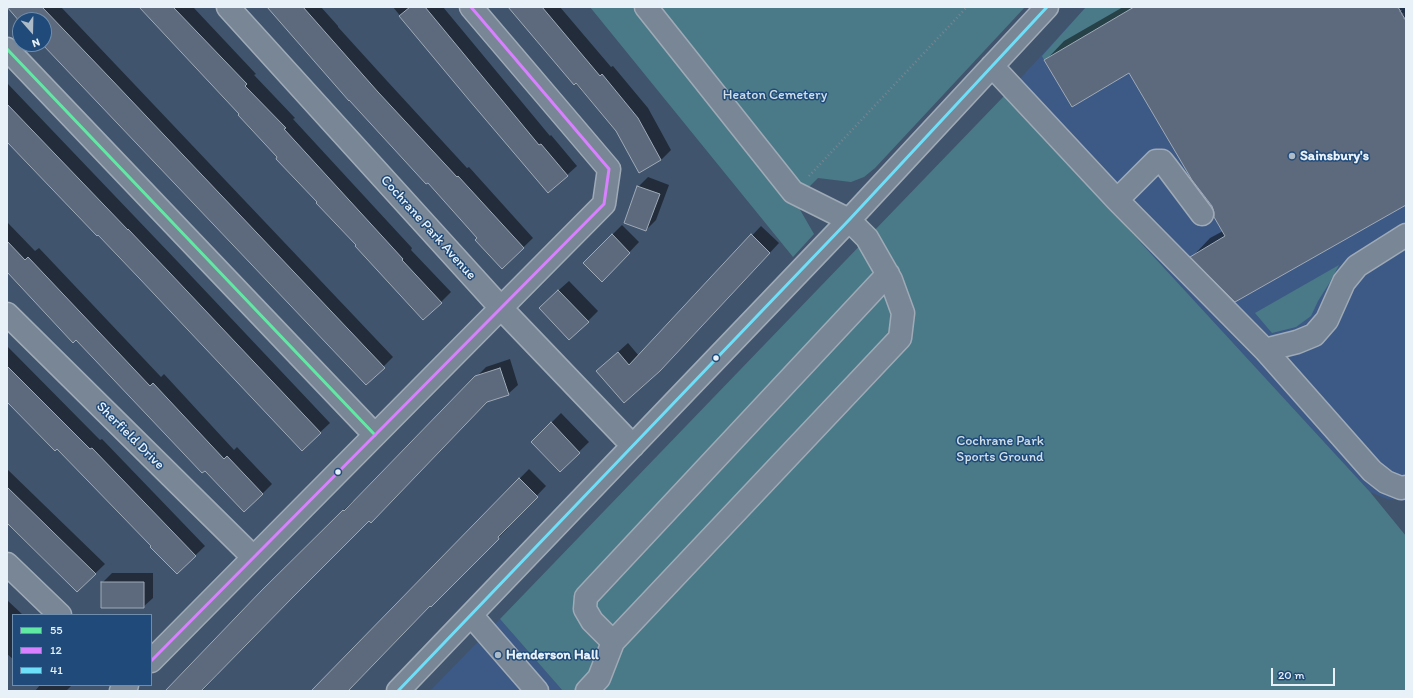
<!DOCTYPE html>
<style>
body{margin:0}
#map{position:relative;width:1413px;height:698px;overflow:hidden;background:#40546d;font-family:Itim,sans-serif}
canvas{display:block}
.frame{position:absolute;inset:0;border:8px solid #e8f1f8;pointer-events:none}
.legend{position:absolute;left:12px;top:614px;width:140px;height:72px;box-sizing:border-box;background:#1f4a7a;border:1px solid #6f8dac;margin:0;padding:5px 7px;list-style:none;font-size:12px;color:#e8f1f8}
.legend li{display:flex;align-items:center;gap:8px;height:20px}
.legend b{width:20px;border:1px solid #6f8dac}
.north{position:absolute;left:12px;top:12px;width:40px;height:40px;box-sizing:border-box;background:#1f4a7a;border:1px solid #6f8dac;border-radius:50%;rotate:160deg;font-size:11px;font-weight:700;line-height:16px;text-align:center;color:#e8f1f8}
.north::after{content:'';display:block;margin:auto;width:14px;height:18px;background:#adbac7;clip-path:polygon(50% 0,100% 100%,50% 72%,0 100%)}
.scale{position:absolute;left:1271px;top:668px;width:64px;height:18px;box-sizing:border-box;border:2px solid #e8f1f8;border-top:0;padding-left:5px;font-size:12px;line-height:14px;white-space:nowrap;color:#e8f1f8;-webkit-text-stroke:3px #1f4a7a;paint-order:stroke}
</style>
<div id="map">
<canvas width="1413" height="698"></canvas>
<div class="frame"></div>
<ul class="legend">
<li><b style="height:5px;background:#60e9a3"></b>55</li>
<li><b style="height:5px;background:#d880ff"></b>12</li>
<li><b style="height:5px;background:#6ddff8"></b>41</li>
</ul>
<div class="north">N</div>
<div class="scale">20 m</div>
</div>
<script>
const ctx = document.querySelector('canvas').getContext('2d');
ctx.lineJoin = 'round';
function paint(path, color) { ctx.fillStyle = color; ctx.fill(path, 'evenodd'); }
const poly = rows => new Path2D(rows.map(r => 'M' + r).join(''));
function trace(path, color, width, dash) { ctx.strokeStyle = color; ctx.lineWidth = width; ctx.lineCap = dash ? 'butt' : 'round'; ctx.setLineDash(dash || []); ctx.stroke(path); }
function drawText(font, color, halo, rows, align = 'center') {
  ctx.font = font + ' Itim,sans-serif'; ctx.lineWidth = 3; ctx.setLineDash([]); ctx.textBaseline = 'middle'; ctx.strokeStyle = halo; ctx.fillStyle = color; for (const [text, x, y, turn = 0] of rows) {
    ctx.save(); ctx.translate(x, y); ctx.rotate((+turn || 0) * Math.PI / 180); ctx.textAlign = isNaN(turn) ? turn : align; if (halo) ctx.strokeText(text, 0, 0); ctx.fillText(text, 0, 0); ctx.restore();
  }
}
paint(poly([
 [1086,7,1406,7,1406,501,1387,499,1370,492,1005,95],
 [500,619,563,691,430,691]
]), '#3d5a86');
paint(poly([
 [590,7,1025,7,875,168,864,177,851,182,818,178,795,201,814,234,793,257],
 [1086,7,1134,7,1044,60,1042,56],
 [1005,95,1370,492,1406,536,1406,691,563,691,500,619],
 [1339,265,1330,282,1318,301,1311,316,1296,327,1272,333,1255,313]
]), '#4a7a88');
paint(poly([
 [7,7,61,7,393,357,366,384,43,44,44,44,44,20,20,20],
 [140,7,193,7,256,74,254,75,295,118,293,119,412,248,411,250,451,292,424,319,240,114],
 [268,7,321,7,338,26,338,27,388,82,467,168,469,167,533,238,502,268,479,238,322,68],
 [393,7,443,7,550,136,551,135,577,166,567,175,469,100],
 [509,7,560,7,611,67,613,66,648,108,671,150,661,160,639,171,617,131],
 [1123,7,1406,7,1406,204,1192,257,1210,238,1223,231,1213,206,1130,71,1046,60,1064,41],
 [7,83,178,262,330,423,302,449,7,139],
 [648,177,669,185,656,220,646,230,638,187],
 [7,222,35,251,39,248,161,377,164,374,234,450,237,447,272,484,262,494,76,339,7,270],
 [622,225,639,242,602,281,584,263],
 [761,226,779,243,669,360,597,371,628,343,639,356],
 [569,281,598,311,588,321,550,298],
 [7,346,100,440,102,439,205,546,177,573,152,546,57,448,7,401],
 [510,359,518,385,508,394,487,401,217,673,218,674,202,691,166,691,262,591,353,501,354,502,486,367],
 [561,413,589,442,560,470,532,442],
 [7,469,105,564,77,591,7,523],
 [529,469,546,486,507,527,508,528,431,605,431,604,347,691,312,691],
 [112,573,153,573,153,598,143,607,102,583],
 [7,600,23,615,13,615,13,659,7,654],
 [40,685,72,685,66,691,35,691]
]), '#0007');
const building = poly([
 [7,7,42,7,110,78,385,368,366,385,42,44,44,44,44,20,20,20,20,22,7,7],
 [139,7,173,7,247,84,245,86,286,128,284,129,403,259,402,260,442,303,423,320,355,246,356,245,316,203,317,202,276,159,277,157,238,115,239,114,139,7],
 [267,7,303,7,378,92,457,177,458,176,524,248,502,269,475,240,477,238,428,183,426,184,349,100,349,101,267,7],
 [410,7,425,7,539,145,541,144,568,176,548,193,469,100,399,16,410,7],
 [508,7,542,7,600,76,602,74,638,118,661,160,639,173,616,131,576,83,574,85,508,7],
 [1134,7,1398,7,1406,21,1406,205,1235,302,1190,257,1225,236,1214,217,1214,212,1212,206,1192,180,1129,73,1072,107,1044,60,1134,7],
 [7,104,128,230,128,229,169,272,321,433,302,451,139,278,98,235,97,236,7,142,7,104],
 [637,186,660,194,646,231,624,223,637,186],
 [612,234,630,253,602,282,583,263,612,234],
 [751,234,770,253,660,371,624,403,596,371,618,352,629,365,751,234],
 [7,241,25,260,28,257,150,386,153,383,224,459,227,456,263,494,244,512,205,471,202,473,76,340,73,343,7,272,7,241],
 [558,290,589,322,569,340,539,308,558,290],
 [7,366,90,449,92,448,196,556,177,574,150,547,151,546,57,449,55,451,7,402,7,366],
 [500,368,509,395,487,402,371,523,369,521,292,598,201,691,165,691,262,590,343,510,344,511,475,376,500,368],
 [551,422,580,453,560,472,531,442,551,422],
 [519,478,538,497,498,537,499,539,431,607,430,606,348,691,311,691,519,478],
 [7,487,96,574,77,592,7,523,7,487],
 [101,582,144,582,144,608,101,608,101,582]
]);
paint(building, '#5d697d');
trace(building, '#9faab7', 1);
const minor = poly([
 [228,7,501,308,633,446],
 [7,49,375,435],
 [992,66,1117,200,1265,350,1372,471,1386,482,1401,488,1406,487],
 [1117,200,1156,161,1162,161,1166,166,1202,214],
 [7,314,253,557],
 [1265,350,1297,342,1314,335,1327,320,1344,282,1357,266,1406,235],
 [7,564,60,615],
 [471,615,537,691],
 [613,642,592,621,585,609,586,597,888,274],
 [151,661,604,204,609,169,471,7],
 [121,691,127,685],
 [398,691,849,220,1047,7],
 [587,691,599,678,613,642,900,338,903,313,891,280,867,238,849,220,793,192,646,7]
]);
trace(minor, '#9faab7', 25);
trace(poly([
 [1398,7,1406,21],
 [809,176,967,7]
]), '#798492', 2.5, [1, 3]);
trace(minor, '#798695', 22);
trace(poly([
 [7,49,375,435]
]), '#60e9a3', 3);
trace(poly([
 [151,661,604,204,609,169,471,7]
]), '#d880ff', 3);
trace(poly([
 [398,691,849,220,1047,7]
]), '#6ddff8', 3);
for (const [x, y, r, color] of [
 [1292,156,4,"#adbac7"],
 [716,358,3.5,"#e8f1f8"],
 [338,472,3.5,"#e8f1f8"],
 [498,655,4,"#adbac7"]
]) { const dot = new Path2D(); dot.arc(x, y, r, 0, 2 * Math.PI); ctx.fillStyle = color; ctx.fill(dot); trace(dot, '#1f4a7a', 1.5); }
drawText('14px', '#d1e0e8', '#1f4a7a', [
 ["Heaton Cemetery",775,95],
 ["Cochrane Park",1000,441],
 ["Sports Ground",1000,457]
]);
drawText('bold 14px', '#e8f1f8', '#1f4a7a', [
 ["Sainsbury's",1300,156],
 ["Henderson Hall",506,655]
], 'left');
drawText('14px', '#e8f1f8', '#1f4a7a', [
 ["Cochrane Park Avenue",428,228,48],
 ["Sherfield Drive",130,436,45]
]);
</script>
